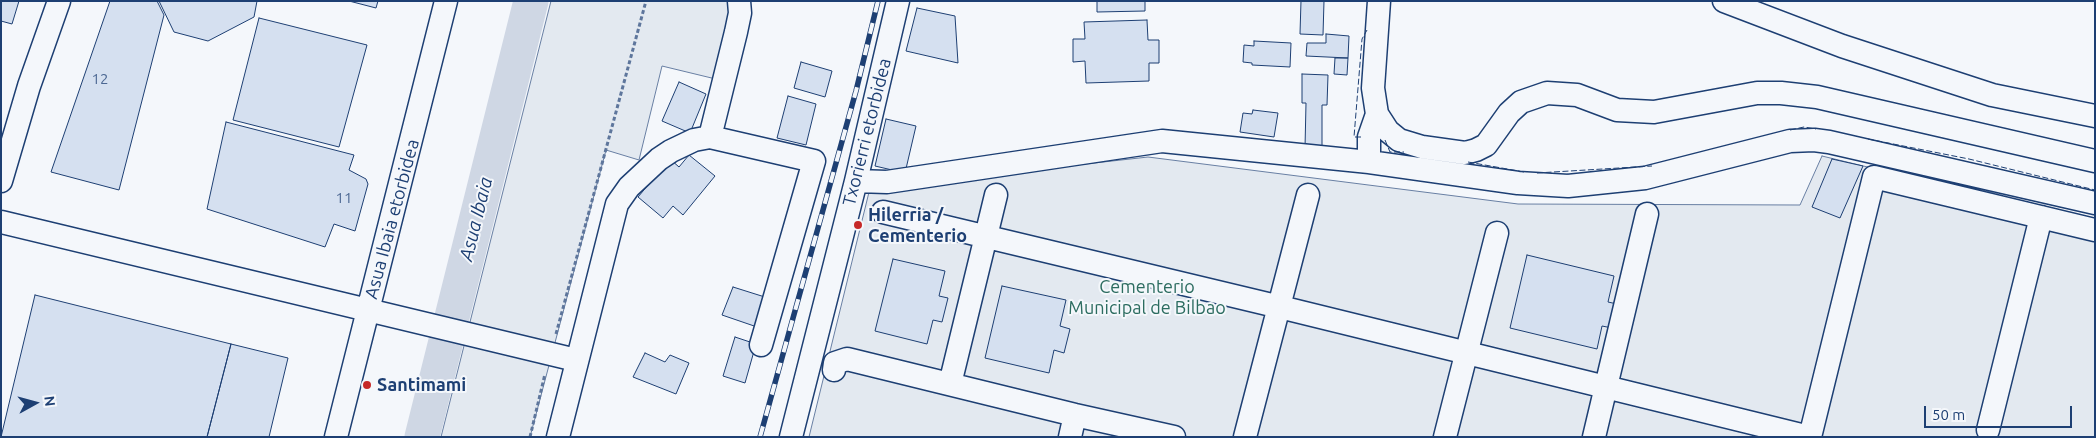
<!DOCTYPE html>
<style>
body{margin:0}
#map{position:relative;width:2096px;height:438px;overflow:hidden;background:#f4f7fb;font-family:Ubuntu,sans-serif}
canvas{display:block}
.frame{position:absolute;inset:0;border:2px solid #1d3f73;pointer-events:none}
.north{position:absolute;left:10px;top:378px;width:50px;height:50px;-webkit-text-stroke:4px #f4f7fb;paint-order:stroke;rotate:83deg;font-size:14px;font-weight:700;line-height:20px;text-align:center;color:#1d3f73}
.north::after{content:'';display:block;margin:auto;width:18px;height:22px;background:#1d3f73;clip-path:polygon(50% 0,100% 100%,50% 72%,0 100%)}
.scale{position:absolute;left:1924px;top:406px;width:148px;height:22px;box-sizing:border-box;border:2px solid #1d3f73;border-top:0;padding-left:6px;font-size:15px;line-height:18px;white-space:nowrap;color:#1d3f73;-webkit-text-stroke:4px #f4f7fb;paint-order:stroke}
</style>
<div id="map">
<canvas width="2096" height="438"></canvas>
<div class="frame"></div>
<div class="north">N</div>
<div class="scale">50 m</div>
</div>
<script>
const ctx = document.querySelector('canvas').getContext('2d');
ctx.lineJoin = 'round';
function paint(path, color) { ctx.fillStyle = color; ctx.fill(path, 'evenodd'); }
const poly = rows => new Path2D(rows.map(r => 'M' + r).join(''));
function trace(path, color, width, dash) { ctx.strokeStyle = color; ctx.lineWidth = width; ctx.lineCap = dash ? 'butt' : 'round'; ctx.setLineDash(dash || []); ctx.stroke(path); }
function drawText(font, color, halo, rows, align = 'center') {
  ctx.font = font + ' Ubuntu,sans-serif'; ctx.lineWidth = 4; ctx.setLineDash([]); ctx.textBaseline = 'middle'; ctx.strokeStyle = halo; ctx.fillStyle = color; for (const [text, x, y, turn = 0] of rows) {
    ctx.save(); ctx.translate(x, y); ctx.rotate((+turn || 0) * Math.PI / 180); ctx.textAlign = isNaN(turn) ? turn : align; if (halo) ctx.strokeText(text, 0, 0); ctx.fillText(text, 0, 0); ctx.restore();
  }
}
const green = poly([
 [551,1,746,1,724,81,662,66,639,160,606,150,530,437,441,437,551,1],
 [1822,156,2095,222,2095,437,809,437,870,188,1148,157,1518,204,1800,205,1822,156]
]);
paint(green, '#e3e9f0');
trace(green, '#687fa3', 1);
trace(poly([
 [422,437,531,1]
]), '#cfd7e4', 35);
const building = poly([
 [1,1,19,1,12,24,1,21,1,1],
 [110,1,157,1,164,15,119,190,51,172,110,1],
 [159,1,257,1,254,17,208,41,174,32,159,1],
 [349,1,378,1,376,8,349,1],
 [1097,1,1145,1,1145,11,1097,12,1097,1],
 [1301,1,1324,1,1323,35,1300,34,1301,1],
 [917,8,955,16,958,63,906,51,917,8],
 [259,18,367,45,339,147,233,120,259,18],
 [1147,20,1148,40,1159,40,1159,63,1149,63,1149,81,1086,83,1085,61,1073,62,1073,39,1085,39,1084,22,1147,20],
 [1326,34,1349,36,1348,58,1306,56,1307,43,1326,43,1326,34],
 [1254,41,1291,43,1290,67,1252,65,1252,63,1243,62,1244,45,1254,46,1254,41],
 [1335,58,1348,58,1347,75,1334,74,1335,58],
 [801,62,832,71,825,97,794,88,801,62],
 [1302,74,1328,75,1327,105,1322,105,1322,149,1305,148,1306,103,1302,103,1302,74],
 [679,82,706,94,690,133,662,121,679,82],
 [788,96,816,104,806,145,777,138,788,96],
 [1253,110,1278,113,1274,137,1240,132,1243,113,1252,114,1253,110],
 [886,119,916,126,905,173,875,166,886,119],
 [226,122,354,155,349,170,366,179,368,184,355,231,334,224,325,247,207,209,226,122],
 [689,155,715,176,683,215,673,206,663,218,638,197,670,159,679,167,689,155],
 [1832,159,1863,166,1840,218,1812,207,1832,159],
 [1527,255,1614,276,1608,302,1617,304,1612,328,1602,326,1597,349,1510,328,1527,255],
 [893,259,945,271,939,296,948,298,942,322,933,320,927,344,875,331,893,259],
 [1002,286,1066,300,1060,326,1070,329,1064,353,1054,350,1049,373,985,358,1002,286],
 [733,287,768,298,760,328,722,315,733,287],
 [35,295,231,344,207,437,1,437,35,295],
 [735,337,756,344,745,383,723,376,735,337],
 [231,344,288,358,269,437,207,437,231,344],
 [645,353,665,362,670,355,689,363,676,394,633,377,645,353]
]);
paint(building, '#d5e0f0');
trace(building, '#1d3f73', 1);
const minor = poly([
 [1379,1,1373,88,1377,114,1388,131,1399,140,1422,147,1465,153,1476,150,1486,145,1509,113,1521,102,1547,93,1577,95,1617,110,1654,112,1757,93,1781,93,1817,97,2095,161],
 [1724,1,1842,46,1992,95,2095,116],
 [710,137,814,161,761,345],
 [1369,162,1369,137,1377,114],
 [1,181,29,86,59,1],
 [856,181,887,182,1162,141,1369,162,1518,183,1568,186,1645,178,1790,141,1814,140,1829,142,2095,203],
 [883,212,1280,307,1809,437],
 [1,222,576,360],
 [834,370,835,363,847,359,1075,415,1174,437],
 [950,384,996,195],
 [1988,430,2041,217],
 [336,437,446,1],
 [558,437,617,204,629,187,659,159,671,151,694,140,710,137,736,32,740,13,739,1],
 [791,437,856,181,898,1],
 [1070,437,1075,415],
 [1245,437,1308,195],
 [1445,437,1497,233],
 [1594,437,1647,214],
 [1810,437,1874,177,2095,230]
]);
trace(minor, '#1d3f73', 25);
trace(poly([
 [556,334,646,1],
 [530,437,545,374]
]), '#5e769c', 3, [4, 2.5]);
trace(minor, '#f4f7fb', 22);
const rail = poly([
 [760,437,856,91,878,1]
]);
trace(rail, '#1d3f73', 5.5);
trace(rail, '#f4f7fb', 4, [11]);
trace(poly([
 [1790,130,1804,127,1816,129],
 [1361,137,1354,137,1362,39,1367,30],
 [1868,139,1969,159,2095,190],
 [1385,140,1390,152,1404,152],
 [1468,162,1524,172],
 [1537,173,1652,166]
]), '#1d3f73', 1, [6, 2.5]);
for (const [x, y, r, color] of [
 [858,225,5,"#c62828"],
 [367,385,5,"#c62828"]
]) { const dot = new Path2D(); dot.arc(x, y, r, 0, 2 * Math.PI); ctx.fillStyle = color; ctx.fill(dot); trace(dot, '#f4f7fb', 2); }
drawText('15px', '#4b6792', null, [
 ["12",100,79],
 ["11",344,198]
]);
drawText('18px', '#1d3f73', '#f4f7fb', [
 ["Txorierri etorbidea",867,132,-76],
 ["Asua Ibaia etorbidea",392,219,-75]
]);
drawText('bold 18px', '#1d3f73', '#f4f7fb', [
 ["Hilerria /",868,215],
 ["Cementerio",868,236],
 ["Santimami",377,385]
], 'left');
drawText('18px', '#2c6c60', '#f4f7fb', [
 ["Cementerio",1147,287],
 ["Municipal de Bilbao",1147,308]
]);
drawText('italic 19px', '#1d3f73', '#f4f7fb', [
 ["Asua Ibaia",476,219,-76]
]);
</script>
